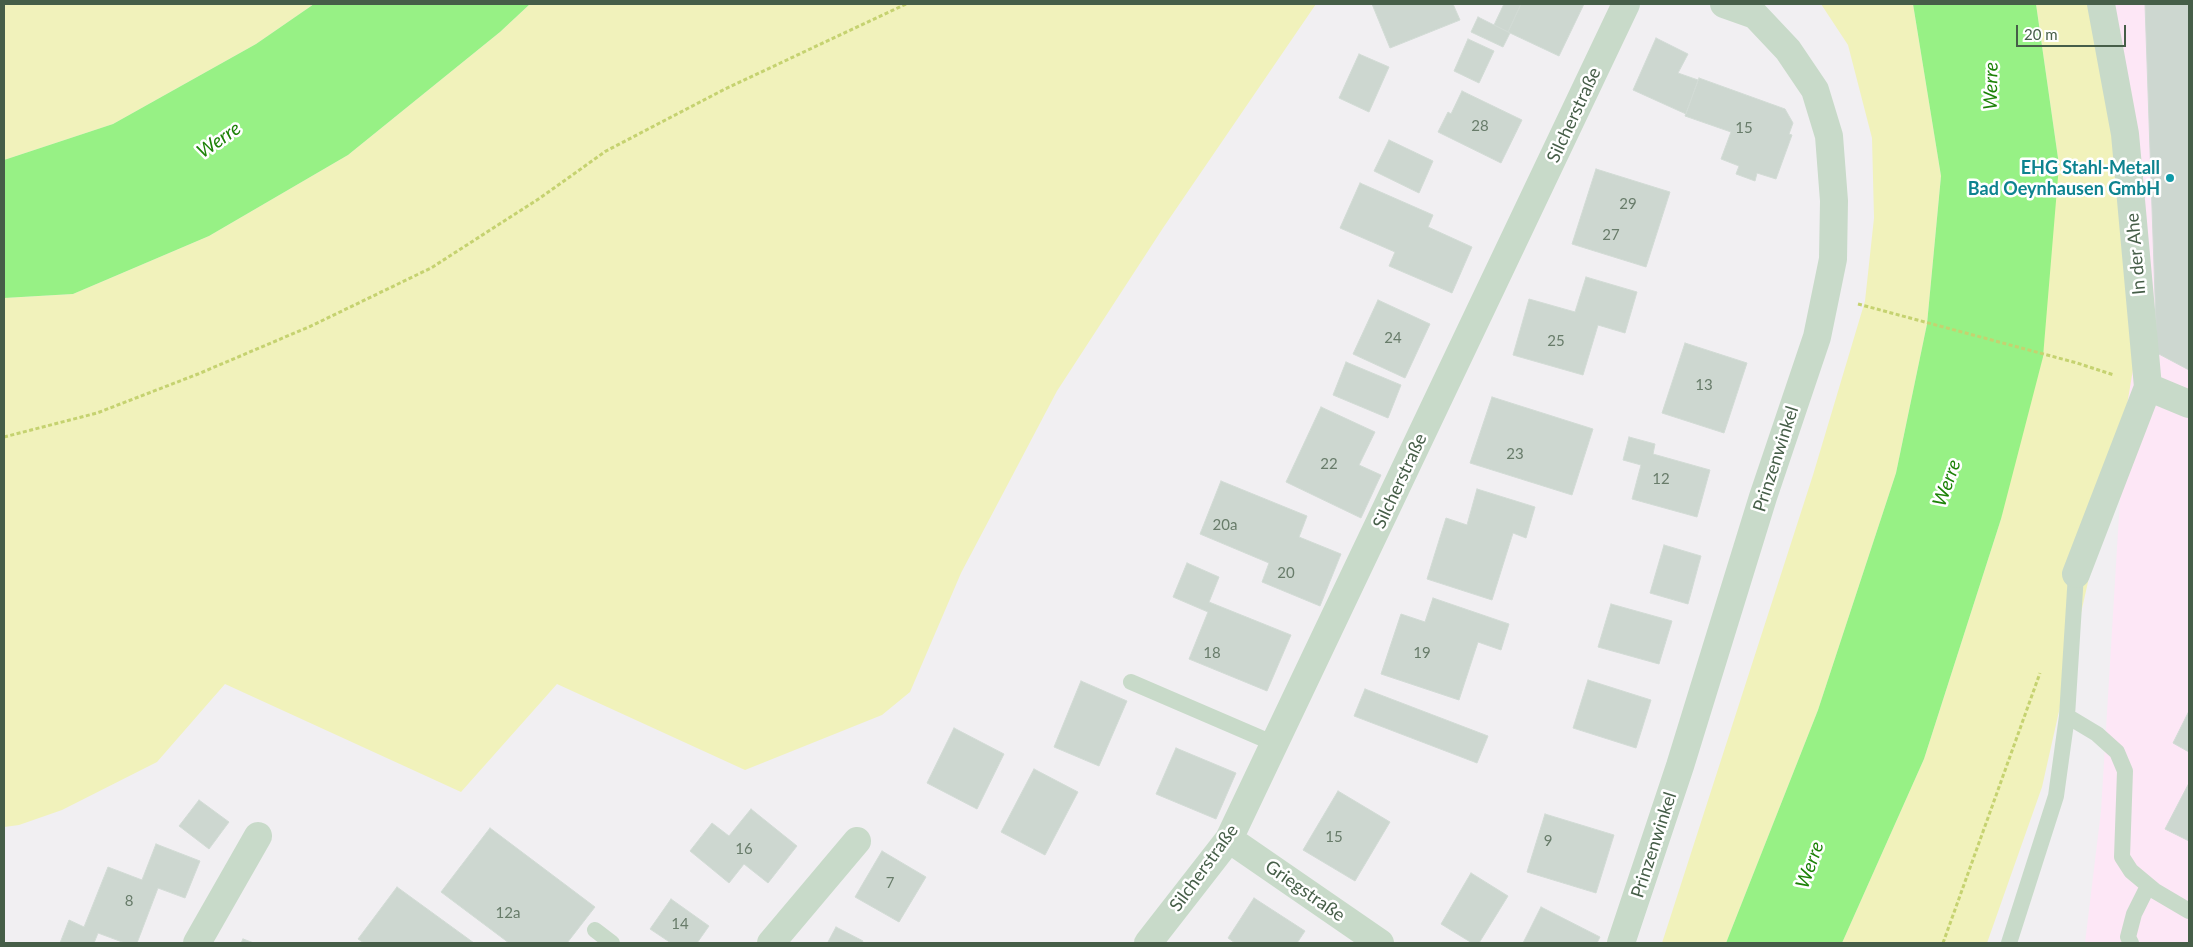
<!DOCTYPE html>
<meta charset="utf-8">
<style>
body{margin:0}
#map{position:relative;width:2193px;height:947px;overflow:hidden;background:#f1eff2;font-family:Lato,sans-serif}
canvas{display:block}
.frame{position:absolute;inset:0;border:5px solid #465e48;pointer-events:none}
.scale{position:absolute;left:2016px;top:25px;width:110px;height:22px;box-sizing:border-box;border:2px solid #465e48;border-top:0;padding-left:6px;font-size:15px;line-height:18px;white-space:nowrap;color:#465e48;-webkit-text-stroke:4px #fff;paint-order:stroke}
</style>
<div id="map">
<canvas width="2193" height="947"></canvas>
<div class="frame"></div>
<div class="scale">20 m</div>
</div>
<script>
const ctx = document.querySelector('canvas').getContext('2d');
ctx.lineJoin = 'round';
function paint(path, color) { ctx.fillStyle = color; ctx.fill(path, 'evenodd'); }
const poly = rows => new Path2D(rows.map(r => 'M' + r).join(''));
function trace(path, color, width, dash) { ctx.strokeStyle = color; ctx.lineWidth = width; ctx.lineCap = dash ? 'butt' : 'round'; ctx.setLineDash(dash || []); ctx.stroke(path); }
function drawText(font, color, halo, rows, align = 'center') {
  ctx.font = font + ' Lato,sans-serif'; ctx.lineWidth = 5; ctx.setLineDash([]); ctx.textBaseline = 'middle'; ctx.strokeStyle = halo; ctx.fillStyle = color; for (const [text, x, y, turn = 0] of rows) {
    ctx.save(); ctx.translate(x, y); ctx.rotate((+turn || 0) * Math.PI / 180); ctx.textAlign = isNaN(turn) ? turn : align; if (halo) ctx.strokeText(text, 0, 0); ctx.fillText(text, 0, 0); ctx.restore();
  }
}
paint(poly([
 [2089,4,2189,4,2189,943,2085,943,2101,811,2125,417]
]), '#fde7f6');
paint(poly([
 [4,4,314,4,256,44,113,124,4,160],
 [530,4,1316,4,1163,228,1057,391,961,573,910,692,882,715,745,770,557,684,461,792,225,684,157,762,62,810,19,825,4,827,4,298,73,294,209,236,348,155,500,32],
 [1821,4,1913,4,1941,176,1927,324,1896,473,1818,710,1726,943,1662,943,1813,475,1865,301,1874,218,1872,138,1848,45],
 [2036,4,2089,4,2144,304,2125,417,2042,787,1987,943,1842,943,1924,759,2001,519,2059,165]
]), '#f1f2bb');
paint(poly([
 [314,4,530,4,500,32,348,155,209,236,73,294,4,298,4,160,113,124,256,44],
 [1913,4,2036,4,2059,165,2043,357,2001,519,1924,759,1842,943,1726,943,1818,710,1896,473,1927,324,1941,176]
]), '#97f185');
const building = poly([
 [1372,4,1453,4,1460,20,1390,48,1372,4],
 [1504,4,1521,4,1508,32,1494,25,1504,4],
 [1521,4,1584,4,1559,56,1508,32,1521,4],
 [2145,4,2189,4,2189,370,2157,353,2145,4],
 [1478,17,1510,33,1503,47,1471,32,1478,17],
 [1656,38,1688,54,1678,73,1698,80,1686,114,1633,90,1656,38],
 [1468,39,1494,51,1479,83,1454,71,1468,39],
 [1359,54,1389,67,1369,112,1339,98,1359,54],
 [1699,78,1785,109,1793,123,1789,134,1792,135,1776,179,1757,173,1755,181,1736,174,1739,166,1721,159,1731,132,1685,116,1699,78],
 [1462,91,1522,120,1501,163,1438,132,1448,112,1451,114,1462,91],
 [1389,140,1433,161,1419,193,1374,171,1389,140],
 [1596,169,1670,192,1646,267,1572,244,1596,169],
 [1360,183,1433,215,1428,227,1472,247,1452,293,1389,266,1395,252,1340,228,1360,183],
 [1586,277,1637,292,1625,333,1598,325,1583,375,1513,355,1529,299,1575,312,1586,277],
 [1378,300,1430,324,1405,378,1353,354,1378,300],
 [1685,343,1747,363,1724,433,1662,413,1685,343],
 [1346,362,1401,385,1388,418,1333,395,1346,362],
 [1492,397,1593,429,1572,495,1470,463,1492,397],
 [1321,407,1375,432,1359,465,1381,475,1361,518,1286,482,1321,407],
 [1629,437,1655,444,1653,454,1710,470,1697,517,1632,499,1641,465,1623,460,1629,437],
 [1221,481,1307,516,1299,537,1341,554,1320,606,1262,582,1269,563,1200,534,1221,481],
 [1477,489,1535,507,1526,538,1513,533,1492,600,1427,579,1446,518,1467,525,1477,489],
 [1664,545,1701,556,1688,604,1650,593,1664,545],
 [1187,563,1219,577,1209,602,1291,635,1267,691,1189,659,1208,612,1173,597,1187,563],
 [1433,598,1509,624,1501,650,1478,642,1459,700,1381,674,1401,614,1425,622,1433,598],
 [1611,604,1672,621,1659,664,1598,647,1611,604],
 [1588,680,1651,700,1636,748,1573,728,1588,680],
 [1081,681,1127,701,1099,766,1054,747,1081,681],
 [1365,689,1488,736,1477,763,1354,716,1365,689],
 [2189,711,2189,752,2173,743,2189,711],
 [954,728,1004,754,977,809,927,783,954,728],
 [1176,748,1236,773,1216,819,1156,794,1176,748],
 [1034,769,1078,792,1045,855,1001,832,1034,769],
 [2189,783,2189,841,2165,829,2189,783],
 [1338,791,1390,822,1355,881,1303,850,1338,791],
 [199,800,229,822,209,849,179,826,199,800],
 [751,809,797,846,768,883,744,864,729,883,690,851,712,823,729,836,751,809],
 [1545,814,1614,835,1596,893,1527,872,1545,814],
 [490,828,595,907,567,943,509,943,441,892,490,828],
 [156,844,200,861,185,898,158,888,137,943,125,943,98,933,94,943,60,943,69,920,84,927,108,867,142,880,156,844],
 [882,851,926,877,899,922,855,897,882,851],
 [1471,873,1508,896,1479,943,1472,943,1441,924,1471,873],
 [397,887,474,943,364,943,358,939,397,887],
 [1254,898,1305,931,1297,943,1235,943,1228,938,1254,898],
 [671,899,709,926,697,943,671,943,650,929,671,899],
 [1541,907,1600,937,1597,943,1523,943,1541,907],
 [836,927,863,941,862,943,828,942,836,927],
 [243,939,254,943,241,943,243,939]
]);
paint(building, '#cdd7d0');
trace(building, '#d2dbd5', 1);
trace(poly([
 [1858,304,2077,363,2114,375],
 [4,437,97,413,198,374,311,326,431,268,540,198,606,151,725,89,906,4],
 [1943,943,2040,673]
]), '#c5d270', 3, [4, 2.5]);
trace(poly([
 [1131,682,1275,744],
 [2067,716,2097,734,2117,752,2125,771,2122,857,2131,871,2155,891,2189,911],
 [595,930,612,943],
 [2009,943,2056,796,2067,716,2076,574],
 [2131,943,2128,937,2134,914,2148,886]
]), '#c8dac9', 16);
trace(poly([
 [2148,387,2189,404],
 [2076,574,2148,387,2125,134,2101,4],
 [1229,839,1380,943],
 [197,943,258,836],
 [771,943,857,841],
 [1148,943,1229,839,1626,4],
 [1621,943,1680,766,1763,497,1817,337,1833,259,1834,201,1829,136,1815,90,1788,50,1755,15,1724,4]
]), '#c8dac9', 28);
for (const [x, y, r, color] of [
 [2170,178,5,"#0f9aa8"]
]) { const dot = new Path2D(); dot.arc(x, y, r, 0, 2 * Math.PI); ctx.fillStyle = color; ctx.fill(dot); trace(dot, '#fff', 2); }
drawText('15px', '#687c6a', null, [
 ["28",1480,126],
 ["15",1744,128],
 ["29",1628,204],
 ["27",1611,235],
 ["24",1393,338],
 ["25",1556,341],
 ["13",1704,385],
 ["23",1515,454],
 ["22",1329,464],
 ["12",1661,479],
 ["20a",1225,525],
 ["20",1286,573],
 ["18",1212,653],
 ["19",1422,653],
 ["15",1334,837],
 ["9",1548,841],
 ["16",744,849],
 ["7",890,883],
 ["8",129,901],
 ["12a",508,913],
 ["14",680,924]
]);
drawText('18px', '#465e48', '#fff', [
 ["Silcherstraße",1574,115,-65],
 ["In der Ahe",2136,254,-95],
 ["Prinzenwinkel",1776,459,-72],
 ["Silcherstraße",1400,481,-65],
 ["Prinzenwinkel",1654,845,-72],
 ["Silcherstraße",1204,868,-54],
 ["Griegstraße",1305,891,35]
]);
drawText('bold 18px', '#0d838f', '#fff', [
 ["EHG Stahl-Metall",2160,168],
 ["Bad Oeynhausen GmbH",2160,189]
], 'right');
drawText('italic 19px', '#1c8207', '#fff', [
 ["Werre",1991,86,-89],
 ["Werre",219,140,-35],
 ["Werre",1947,483,-70],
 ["Werre",1810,865,-70]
]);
</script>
